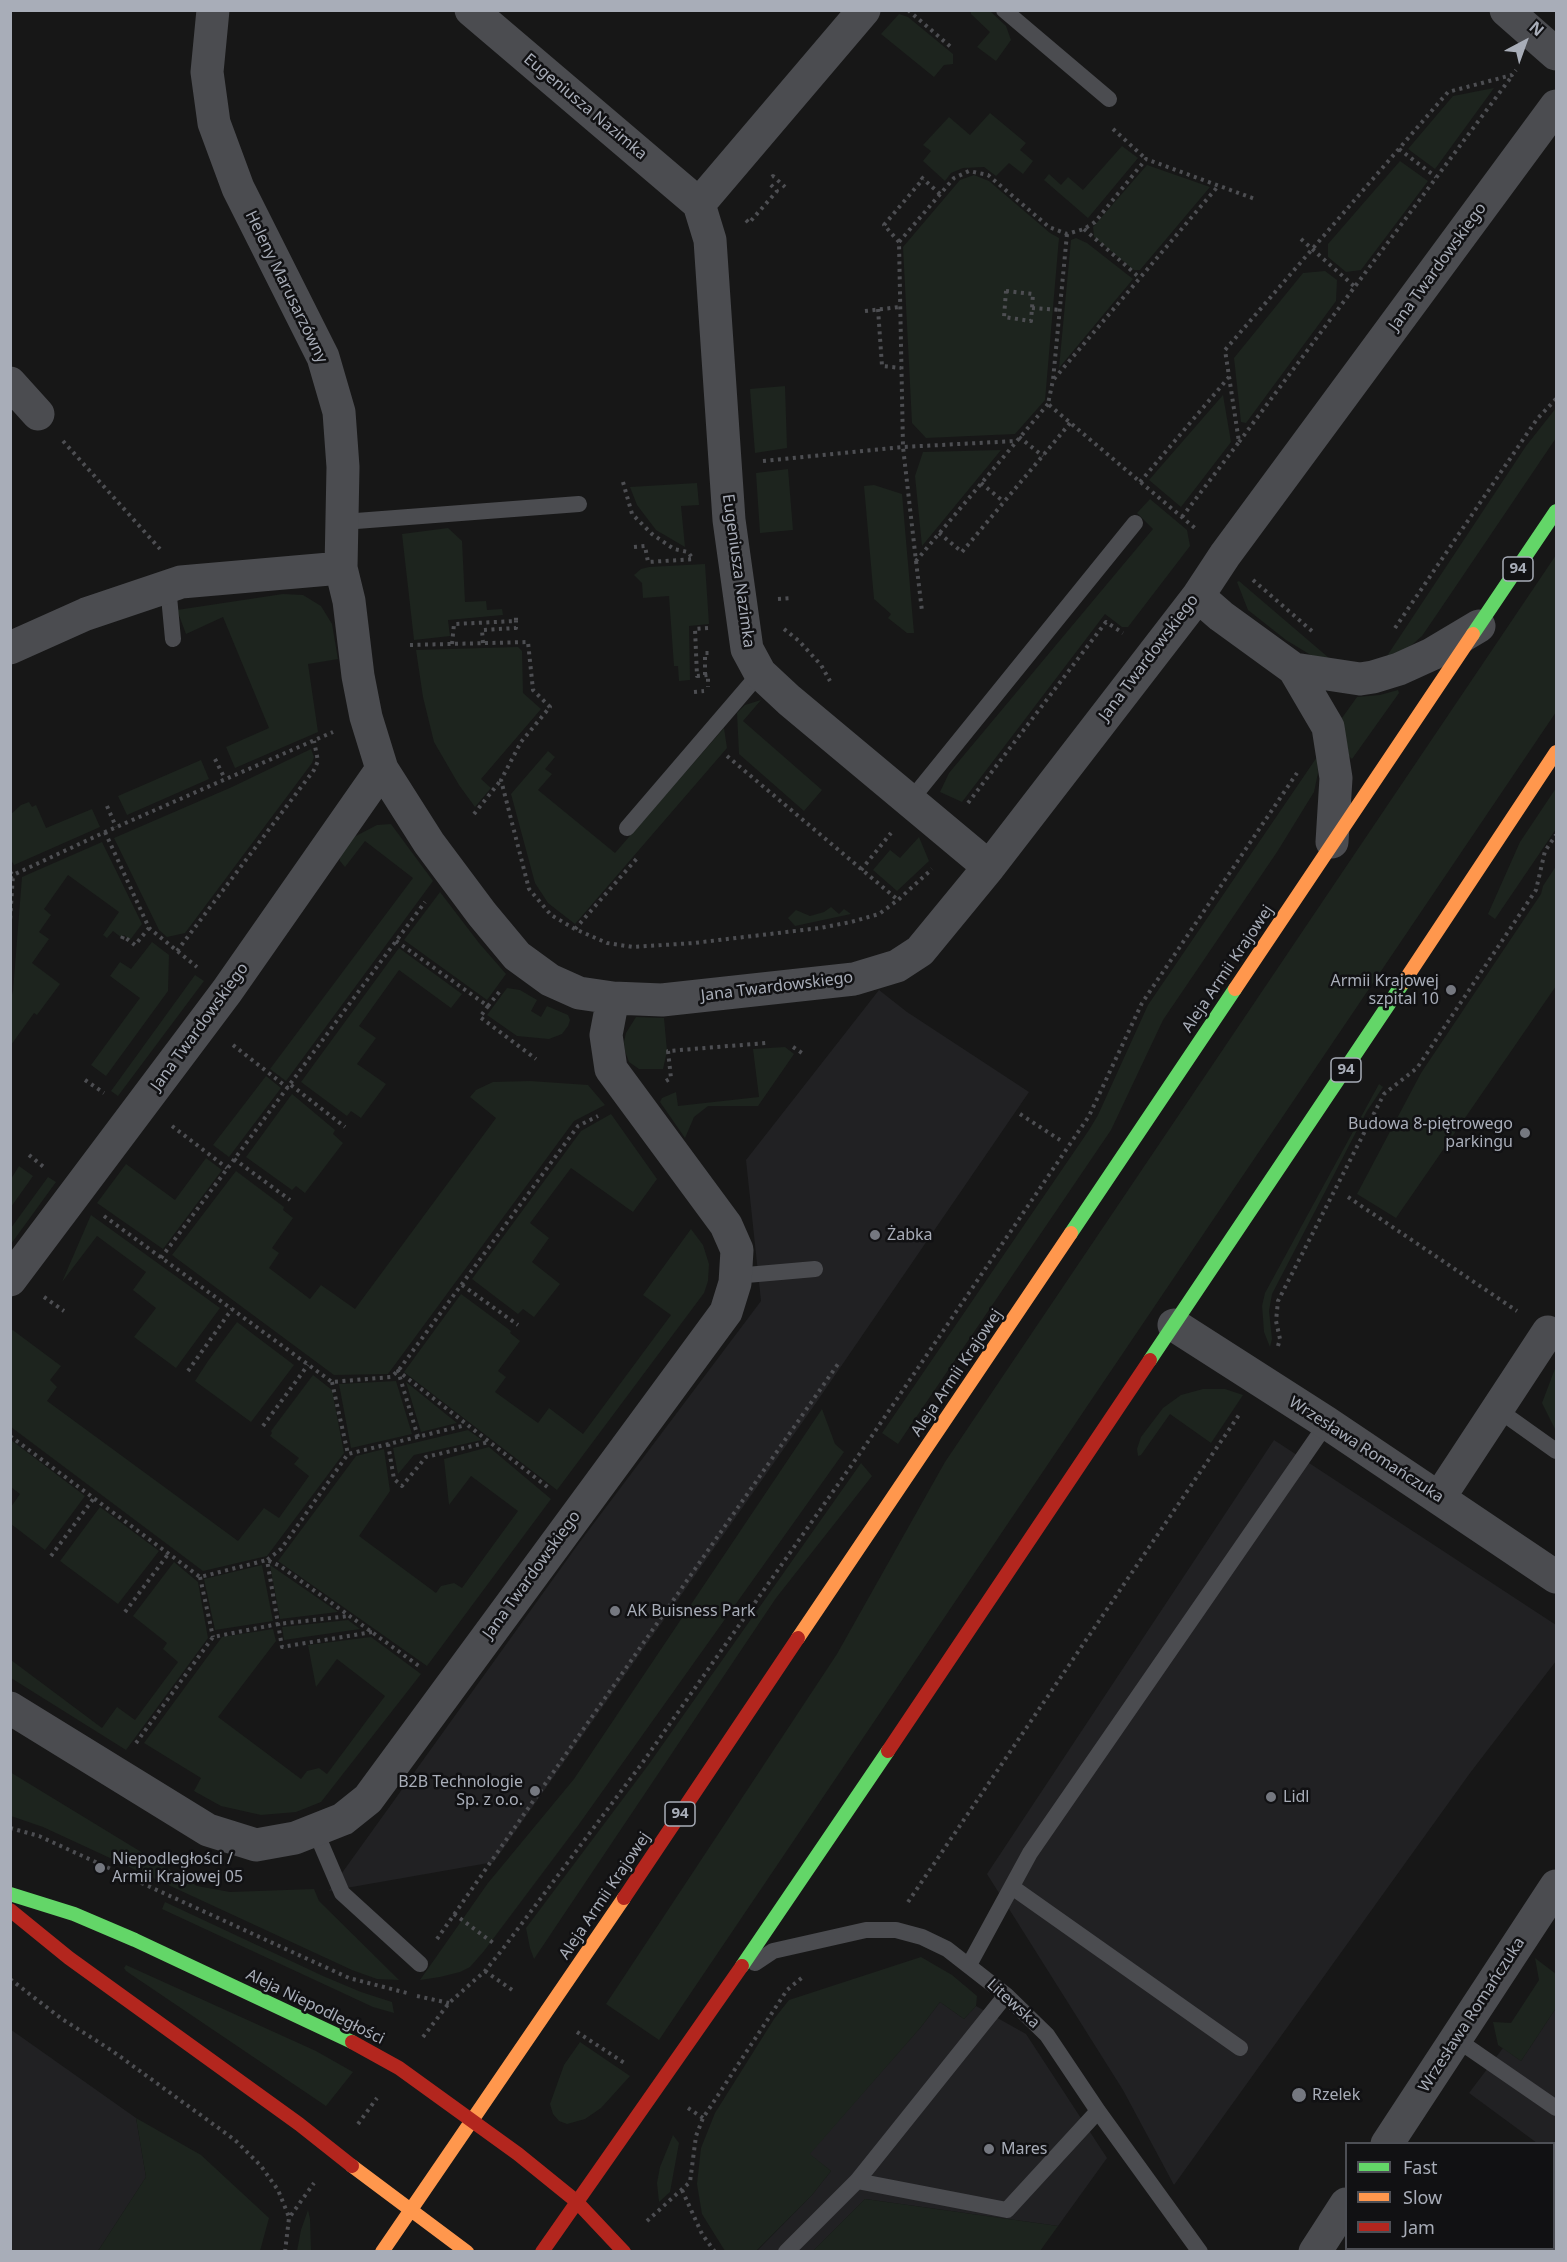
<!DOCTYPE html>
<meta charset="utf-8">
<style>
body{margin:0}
#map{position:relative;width:1567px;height:2262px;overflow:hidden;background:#171717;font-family:"Noto Sans",sans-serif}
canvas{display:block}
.frame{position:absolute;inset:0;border:12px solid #a8adb8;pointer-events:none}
.legend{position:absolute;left:1345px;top:2142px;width:210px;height:108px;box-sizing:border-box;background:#111113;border:2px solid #4d4f55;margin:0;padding:8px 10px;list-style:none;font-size:18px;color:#a8adb8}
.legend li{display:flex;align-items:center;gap:12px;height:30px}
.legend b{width:30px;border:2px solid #4d4f55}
.north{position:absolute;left:1495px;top:12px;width:60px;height:60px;-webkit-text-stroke:4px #111113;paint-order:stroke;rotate:41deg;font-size:16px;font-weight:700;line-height:24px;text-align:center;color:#a8adb8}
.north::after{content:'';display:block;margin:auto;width:21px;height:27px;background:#a8adb8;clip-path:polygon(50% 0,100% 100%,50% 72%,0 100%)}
</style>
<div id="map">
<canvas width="1567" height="2262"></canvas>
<div class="frame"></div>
<ul class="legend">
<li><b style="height:8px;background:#63d668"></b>Fast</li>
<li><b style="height:8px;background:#ff974d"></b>Slow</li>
<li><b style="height:8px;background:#b3261e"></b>Jam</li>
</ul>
<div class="north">N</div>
</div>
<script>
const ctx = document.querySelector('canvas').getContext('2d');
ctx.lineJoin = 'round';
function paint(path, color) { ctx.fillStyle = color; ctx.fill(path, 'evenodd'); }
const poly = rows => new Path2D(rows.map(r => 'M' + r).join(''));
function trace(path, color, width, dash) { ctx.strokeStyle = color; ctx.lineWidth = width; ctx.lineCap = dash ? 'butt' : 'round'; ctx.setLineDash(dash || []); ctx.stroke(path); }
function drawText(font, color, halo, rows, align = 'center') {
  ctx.font = font + ' "Noto Sans",sans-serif'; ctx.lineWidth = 5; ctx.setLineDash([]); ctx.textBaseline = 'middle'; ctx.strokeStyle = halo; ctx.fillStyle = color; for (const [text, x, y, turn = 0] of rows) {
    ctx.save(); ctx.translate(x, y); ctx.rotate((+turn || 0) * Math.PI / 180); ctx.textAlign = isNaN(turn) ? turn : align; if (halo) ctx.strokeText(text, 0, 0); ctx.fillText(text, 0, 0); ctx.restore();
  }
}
paint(poly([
 [879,990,907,1012,1029,1092,818,1400,494,1862,329,1891,579,1543,761,1301,746,1160],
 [1274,1440,1556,1625,1556,1661,1470,1773,1174,2185,1123,2090,987,1874],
 [940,2002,964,2019,976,2006,1026,2034,1107,2158,1058,2226,865,2199,813,2251,756,2252,812,2195,831,2171,809,2154,921,2027],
 [1556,2008,1556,2158,1554,2156,1554,2144,1537,2143,1469,2093,1503,2048,1521,2061],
 [10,2029,136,2118,146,2177,98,2251,11,2251]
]), '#212123');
paint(poly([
 [971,11,990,11,1006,26,1011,40,996,61,977,47,990,32,971,14],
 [899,14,908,17,953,54,953,64,944,65,934,77,881,34],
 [1494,88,1435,169,1408,149,1453,96],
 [990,113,1026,143,1020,150,1033,161,1023,174,1009,163,996,176,984,167,963,168,951,173,945,181,923,161,931,151,923,145,949,117,970,135],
 [1122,146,1138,158,1088,218,1044,180,1049,174,1061,185,1068,177,1083,190],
 [1400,161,1428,181,1361,270,1346,272,1328,257,1328,244],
 [1147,165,1210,187,1140,270,1134,270,1094,237,1093,227],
 [974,175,989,181,1050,233,1059,238,1045,400,1015,434,926,438,912,423,903,247,960,180],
 [1076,238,1087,243,1133,279,1059,368,1071,240],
 [1325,271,1337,280,1336,301,1246,423,1241,422,1234,358,1303,273],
 [785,386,787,448,755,453,750,389],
 [1223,395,1231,442,1181,507,1149,480],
 [1556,408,1556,438,1435,617,1422,636,1405,651,1383,662,1526,446],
 [1001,450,922,546,915,476,923,452],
 [788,469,793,530,760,533,756,473],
 [697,483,699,505,681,506,685,547,656,530,637,505,630,487],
 [874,485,902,494,914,633,907,633,888,618,891,614,874,599,864,486],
 [1150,499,1187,530,1190,546,1128,627,1122,627,1105,614,962,802,940,792,949,773,1153,529,1137,513],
 [448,528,462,541,465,602,486,601,487,610,502,609,503,615,448,620,450,636,414,640,402,534],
 [1556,555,1556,712,659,2040,606,2004,837,1654,945,1462],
 [705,564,709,624,689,626,690,680,679,681,678,666,674,666,669,596,643,598,642,583,634,575,641,569,649,567],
 [1239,581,1336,664,1314,657,1286,640,1248,610,1237,582],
 [283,594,303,595,321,606,332,624,338,659,308,664,318,732,235,768,226,747,269,728,223,617,186,634,177,610],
 [518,647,522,651,523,693,541,709,481,779,491,788,475,807,459,785,434,742,423,697,416,650],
 [1398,690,1399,693,1352,759,1349,756,1342,718,1357,697,1380,695],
 [761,700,743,721,822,790,804,811,739,754,737,713,745,705],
 [724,728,727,748,575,924,548,903,535,883,511,794,548,751,555,757,545,769,552,774,538,790,615,853],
 [311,749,314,757,312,763,185,933,167,937,159,930,114,838,232,787],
 [1317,757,1318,773,1314,792,1277,852,1163,1020,1111,1130,898,1444,882,1433,1089,1130,1098,1115,1148,1005],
 [201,760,209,779,127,815,118,796],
 [1556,788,1556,829,1495,919,1488,914,1520,842],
 [29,802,32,807,36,805,46,828,92,809,100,827,14,865,11,860,11,814,21,805],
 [391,824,433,881,286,1081,270,1069,413,878,365,841,345,867,340,861,340,856,354,837,377,825],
 [919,837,929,861,897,891,873,870,890,850,900,858],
 [102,842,142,924,130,940,124,935,122,938,113,931,107,938,103,935,119,912,68,875,44,909,51,915,39,932,49,939,32,963,60,984,37,1015,34,1013,11,1045,11,998,13,991,22,877],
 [1556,866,1556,986,1396,1218,1357,1194,1421,1073,1541,894,1543,886],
 [440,892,479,943,506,974,487,1000,404,940],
 [831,907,839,914,844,909,851,914,795,926,788,918,796,910,810,916,824,912],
 [152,942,169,955,168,991,106,1076,91,1065,140,998,110,976,120,962,131,969],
 [399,948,462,994,451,1008,399,970,359,1026,376,1038,357,1064,386,1084,361,1118,351,1111,347,1116,301,1082],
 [195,975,204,981,118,1096,111,1091],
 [507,988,520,990,537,1000,531,1011,541,1017,547,1006,568,1015,570,1020,568,1026,562,1034,549,1039,517,1036,487,1015],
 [636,1017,664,1018,667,1051,663,1069,639,1069,629,1062,625,1051,624,1042,626,1033],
 [785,1047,794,1054,758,1106,708,1106,694,1117,685,1138,660,1102,662,1098,676,1092,678,1106,759,1097,753,1049],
 [266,1076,281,1088,229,1157,213,1145],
 [530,1081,588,1085,605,1105,574,1121,388,1374,334,1375,172,1255,236,1171,284,1207,283,1210,293,1218,272,1248,279,1253,269,1268,310,1299,321,1285,355,1309,496,1118,470,1097,476,1090,493,1082],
 [1379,1084,1383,1087,1367,1111,1272,1294,1269,1311,1272,1339,1270,1347,1264,1332,1263,1318,1262,1306,1265,1293],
 [292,1094,335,1130,333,1134,343,1143,305,1193,296,1186,292,1190,246,1157],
 [611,1114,657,1179,633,1212,571,1168,530,1223,549,1238,532,1262,560,1284,534,1317,523,1309,518,1314,472,1279,581,1131],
 [206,1158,222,1170,163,1249,97,1203,126,1164,175,1200],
 [19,1166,33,1176,11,1207,11,1179],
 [48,1177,56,1182,11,1244,11,1228],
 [91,1215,220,1308,176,1368,134,1337,156,1308,133,1290,146,1272,97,1236,62,1282],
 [691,1229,703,1245,709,1264,708,1281,704,1293,557,1490,404,1372,461,1294,511,1331,510,1333,520,1341,498,1371,506,1377,495,1392,538,1423,549,1408,583,1434,671,1315,643,1295],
 [237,1322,294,1365,251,1422,195,1381,208,1361],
 [10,1328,61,1366,50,1380,57,1387,47,1401,238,1541,264,1508,279,1518,309,1476,294,1464,299,1458,270,1436,272,1433,271,1431,313,1375,332,1390,344,1453,267,1556,203,1571,11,1427],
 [1556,1366,1556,1431,1542,1403],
 [396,1381,412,1434,351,1448,339,1384],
 [406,1382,457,1423,421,1432],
 [1203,1389,1225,1389,1243,1395,1211,1443,1170,1414,1141,1455,1138,1456,1137,1449,1141,1437,1163,1408,1181,1395],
 [822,1409,835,1444,844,1452,577,1827,484,1951,470,1967,460,1972,440,1977,420,1980,488,1883,574,1779],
 [468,1430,482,1440,414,1455,398,1474,393,1448],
 [11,1440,85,1496,45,1550,11,1524,11,1507,20,1494,11,1487],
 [489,1447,551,1499,427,1666,278,1561,356,1456,384,1449,390,1491,359,1536,436,1593,441,1586,454,1583,462,1588,518,1511,471,1476,449,1505,444,1459],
 [861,1463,872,1476,776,1598,534,1959,530,1948,526,1928,649,1764],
 [100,1507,159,1551,118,1604,60,1561],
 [174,1562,198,1582,208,1638,126,1750,11,1678,11,1660,102,1728,117,1707,135,1720,178,1662,163,1649,167,1643,133,1616],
 [262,1565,273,1621,215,1630,204,1579],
 [270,1565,338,1612,280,1619],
 [348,1620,360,1629,284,1640,282,1627],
 [273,1629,276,1641,218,1717,301,1779,307,1771,319,1768,327,1774,385,1696,337,1659,316,1687,308,1645,371,1637,421,1674,321,1802,296,1812,261,1815,221,1806,194,1791,201,1778,144,1743,222,1637],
 [10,1772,197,1886,230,1892,314,1889,319,1901,399,1980,377,1979,352,1970,43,1827,11,1816],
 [165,1902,323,1976,361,1992,392,2002,394,2013,373,2007,162,1909],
 [921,1957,952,1975,977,1996,976,2006,964,2019,940,2002,921,2027,810,2154,831,2171,812,2195,756,2251,725,2251,702,2214,697,2184,701,2148,715,2113,774,2019,789,2000],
 [1535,1958,1556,1974,1556,2008,1521,2061,1498,2045,1493,2022,1511,2023,1539,1980],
 [126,1965,316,2051,353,2072,326,2106,126,1971,124,1968],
 [580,2042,630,2076,601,2108,585,2119,567,2124,559,2121,553,2114,550,2104,564,2065],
 [136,2118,201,2155,269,2218,260,2251,98,2251,146,2177],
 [673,2135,679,2143,670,2192,659,2202,657,2183,660,2167],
 [865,2199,1058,2226,1040,2251,813,2251],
 [308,2210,310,2219,311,2251,297,2251,301,2230]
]), '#1d241e');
trace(poly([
 [908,10,952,48],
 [1113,129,1146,159],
 [1399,149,1436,177],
 [772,177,773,176,785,187],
 [921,177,940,194],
 [746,220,749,223,777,191,768,182],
 [1084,229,1140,278],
 [1067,234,1053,380,1048,404,1196,529],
 [1301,239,1355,287],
 [899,242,884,225,923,179],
 [1006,291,1033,294,1031,321,1004,317,1006,291],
 [1032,308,1060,310],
 [878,309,882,366,901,368],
 [865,311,900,307],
 [1054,379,1219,185],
 [1048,404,916,561,903,447,899,242,954,178,969,171,988,175,1049,227,1067,234,1084,229,1095,222,1146,159,1255,199],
 [1019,437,1043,456],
 [63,441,160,549],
 [1239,442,1512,76],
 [763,461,903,447,1016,441],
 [623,482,632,514,652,534,674,549,688,552,693,559],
 [1140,482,1229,377],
 [981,483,1004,502],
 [1182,517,1239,442,1225,350,1448,92,1512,75,1516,70],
 [939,533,962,552,1071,422],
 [634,547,645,546,648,562,695,559],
 [916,561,922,611],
 [1253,580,1313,632],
 [778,599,792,598],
 [708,628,695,629,697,676,708,675,708,687],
 [1395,628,1537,419,1556,399],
 [784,629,799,641,821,665,830,681],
 [483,643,482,630,516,628,516,621],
 [452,644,454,624,516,621,516,616],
 [410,645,528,642,533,690,550,707,521,742,501,780,529,889,551,915,575,929,607,943,633,947,694,943,820,928,851,922,879,914,898,900,932,869],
 [705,675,705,653,709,653],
 [694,692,704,691],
 [727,756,898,900],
 [215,759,225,779],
 [968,803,1106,622,1123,633],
 [107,806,116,827],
 [474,814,501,780],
 [105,832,149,928,197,967],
 [861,870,891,833],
 [10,872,13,875,10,921],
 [10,878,13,875,105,832,333,732],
 [575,929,639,856],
 [122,939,123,936,135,945,149,928],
 [396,941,488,1006,500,991],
 [177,951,314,770,318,761,314,741],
 [488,1006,480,1017,536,1059],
 [233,1045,288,1088],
 [793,1047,802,1053],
 [85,1080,104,1093],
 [666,1081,671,1078,668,1051,766,1043],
 [291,1085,345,1127],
 [1020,1114,1060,1140],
 [172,1126,227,1168],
 [29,1155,45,1168,44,1169],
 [234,1159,290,1200],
 [1348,1197,1517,1311],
 [104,1216,332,1382,391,1377,398,1371,578,1126,598,1116],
 [161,1258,425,902],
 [462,1285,518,1325],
 [44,1297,64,1311],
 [1278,1346,1280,1339,1276,1321,1278,1301,1384,1094,1417,1068,1536,890,1545,851,1556,835],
 [188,1371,232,1309],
 [332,1382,348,1454],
 [263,1426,308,1365],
 [10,1436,200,1577,267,1560,280,1566,419,1666],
 [418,1437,398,1371,550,1489],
 [388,1444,394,1479,402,1486,426,1457,489,1442],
 [51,1556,94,1498],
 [200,1577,213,1637],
 [125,1612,169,1553],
 [372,1632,282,1647,267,1560,281,1549,348,1454,466,1425],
 [136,1743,213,1637,278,1624,349,1616],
 [10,1828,39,1836,349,1978,407,1993],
 [908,1902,1241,1412],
 [454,1914,496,1945],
 [437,1939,838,1364],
 [485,1971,515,1992],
 [10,1979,62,2019,111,2050,235,2140,261,2166,278,2190,289,2217],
 [417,1996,449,2003],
 [577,2032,626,2064],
 [423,2037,449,2003,485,1971,502,1950,643,1762,865,1446,1089,1116,1142,1003,1297,773],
 [688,2108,703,2118],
 [358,2124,377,2098],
 [682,2190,702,2234,715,2252],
 [647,2221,690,2182,696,2136,703,2118,787,1990,804,1976],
 [1401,2248,1406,2252],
 [285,2252,289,2218,314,2183]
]), '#4d4e52', 4, [3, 4.5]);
trace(poly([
 [1004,10,1109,99],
 [343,522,579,504],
 [168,586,173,639],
 [910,801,1135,523],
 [627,828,760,673],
 [735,1276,815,1269],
 [1497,1409,1556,1451],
 [315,1830,342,1893,420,1964],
 [1012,1887,1240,2048],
 [755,1963,773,1951,866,1930,896,1930,922,1937,947,1949,1006,1995,1047,2035,1098,2111,1200,2252],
 [969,1965,1030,1853,1327,1423],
 [1456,2039,1556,2108],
 [857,2181,1007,2210,1098,2111],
 [786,2252,857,2181,1006,1995]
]), '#4b4c50', 16);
trace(poly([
 [213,10,207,72,214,123,238,188,323,357,339,412,343,467,341,568,349,601,358,676,366,717,382,769,429,843,482,914,517,956,550,980,579,993,613,998,662,1000,854,979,897,966,920,951,989,867,1198,596,1225,555,1556,106],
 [471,10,699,204,710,240,729,520,747,649,760,673,789,700,989,867],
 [1506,10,1556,54],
 [699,204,864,10],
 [10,383,38,414],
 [1198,596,1221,616,1294,669,1328,727,1336,778,1332,842],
 [10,648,86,614,181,582,341,568],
 [1294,669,1360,679,1373,677,1399,669,1432,654,1479,626],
 [10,1280,227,991,382,769],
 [1174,1325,1327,1423,1556,1577],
 [1439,1498,1548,1332],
 [10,1708,208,1830,256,1845,295,1838,343,1819,368,1799,726,1312,735,1283,737,1250,726,1225,611,1069,606,1035,613,998],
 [1387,2144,1556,1886],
 [1315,2252,1346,2204]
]), '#4b4c50', 33);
trace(poly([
 [1473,634,1556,511],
 [1071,1233,1235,989],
 [1150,1360,1403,983],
 [10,1894,74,1914,135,1940,352,2042],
 [742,1966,888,1751]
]), '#63d668', 14);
trace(poly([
 [1403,983,1556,752],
 [1235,989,1473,634],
 [798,1638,1071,1233],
 [352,2166,467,2252],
 [382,2252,624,1898]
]), '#ff974d', 14);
trace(poly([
 [888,1751,1150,1360],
 [624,1898,798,1638],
 [10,1910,69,1958,299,2124,352,2166],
 [352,2042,399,2068,518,2154,576,2201,624,2252],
 [542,2252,742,1966]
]), '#b3261e', 14);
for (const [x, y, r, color] of [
 [1451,990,6,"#757880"],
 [1525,1133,6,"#757880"],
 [875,1235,6,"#757880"],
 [615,1611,6,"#757880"],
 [535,1791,6,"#757880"],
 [1271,1797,6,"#757880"],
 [100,1868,6,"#757880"],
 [1299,2095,8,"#757880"],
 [989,2149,6,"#757880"]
]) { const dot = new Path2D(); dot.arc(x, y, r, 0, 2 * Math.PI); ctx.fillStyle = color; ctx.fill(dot); trace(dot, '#111113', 2); }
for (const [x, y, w] of [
 [1518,569,30],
 [1346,1070,30],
 [680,1814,30]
]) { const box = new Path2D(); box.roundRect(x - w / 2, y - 12, w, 24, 4.5); ctx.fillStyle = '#111113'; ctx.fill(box); trace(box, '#a8adb8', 1.5); }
drawText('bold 15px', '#a8adb8', null, [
 ["94",1518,569],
 ["94",1346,1070],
 ["94",680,1814]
]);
drawText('16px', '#a8adb8', '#111113', [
 ["Eugeniusza Nazimka",585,107,40],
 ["Jana Twardowskiego",1438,267,-54],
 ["Heleny Marusarzówny",286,287,64],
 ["Eugeniusza Nazimka",738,571,82],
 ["Jana Twardowskiego",1149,658,-53],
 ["Aleja Armii Krajowej",1228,969,-56],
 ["Jana Twardowskiego",777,987,-7],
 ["Jana Twardowskiego",200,1027,-54],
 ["Aleja Armii Krajowej",957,1373,-56],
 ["Wrzesława Romańczuka",1366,1450,33],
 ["Jana Twardowskiego",532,1575,-54],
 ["Aleja Armii Krajowej",605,1896,-56],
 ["Litewska",1013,2004,42],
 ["Aleja Niepodległości",315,2007,26],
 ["Wrzesława Romańczuka",1472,2015,-57]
]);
drawText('16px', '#a8adb8', '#111113', [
 ["Armii Krajowej",1439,981,"right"],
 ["szpital 10",1439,999,"right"],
 ["Budowa 8-piętrowego",1513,1124,"right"],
 ["parkingu",1513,1142,"right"],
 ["Żabka",887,1235],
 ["AK Buisness Park",627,1611],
 ["B2B Technologie",523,1782,"right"],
 ["Sp. z o.o.",523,1800,"right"],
 ["Lidl",1283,1797],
 ["Niepodległości /",112,1859],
 ["Armii Krajowej 05",112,1877],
 ["Rzelek",1312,2095],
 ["Mares",1001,2149]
], 'left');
</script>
